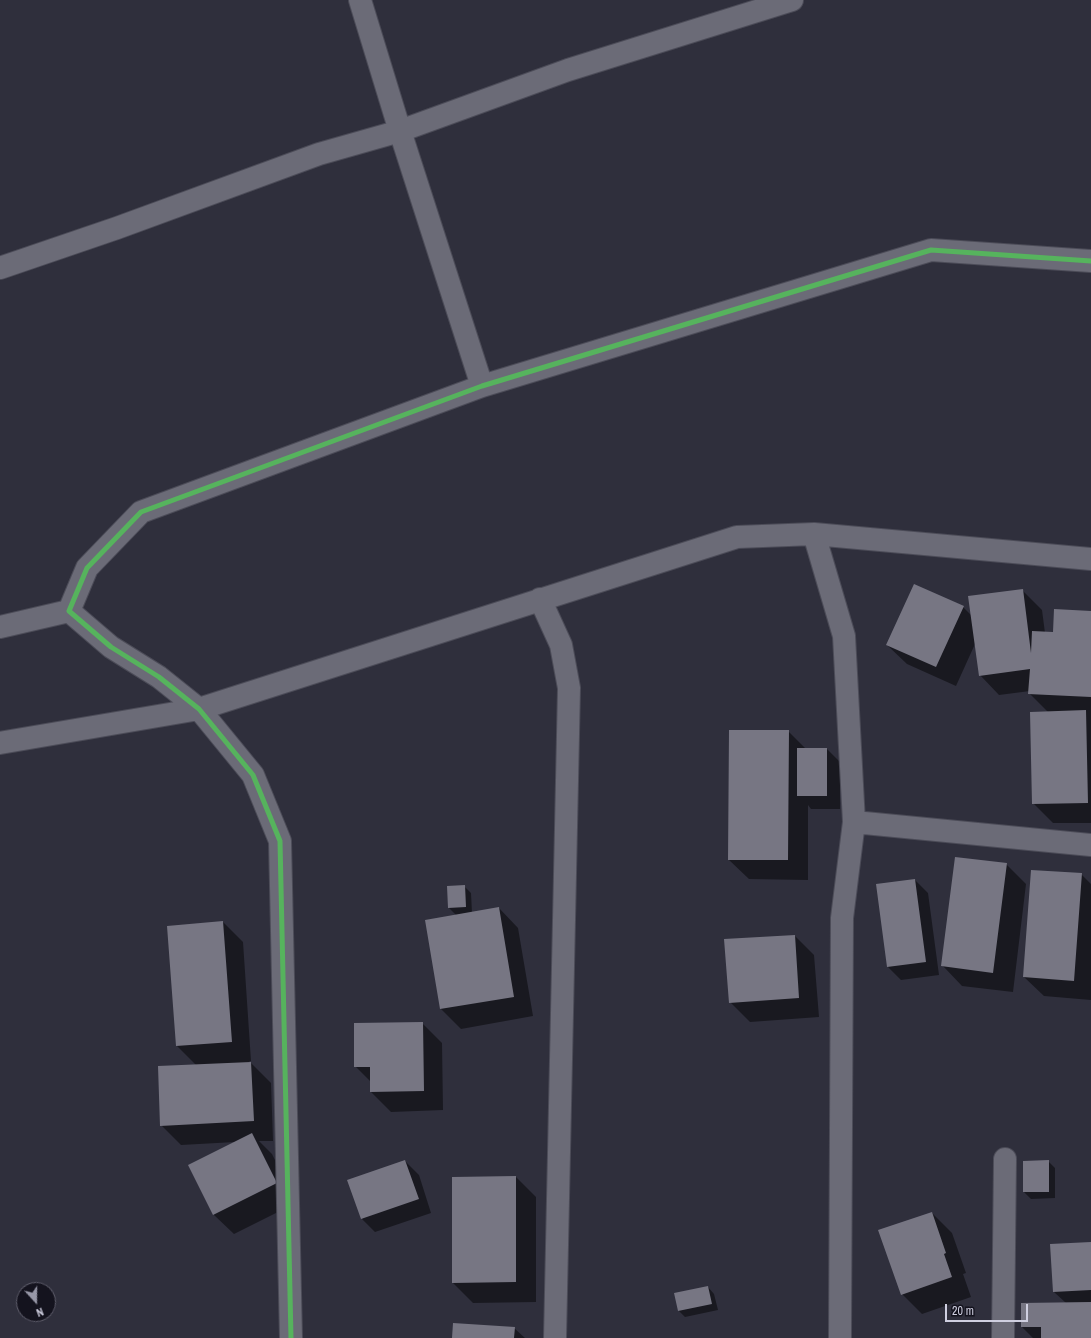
<!DOCTYPE html>
<style>
body{margin:0}
#map{position:relative;width:1091px;height:1338px;overflow:hidden;background:#2f2f3c;font-family:"Archivo Narrow",sans-serif}
canvas{display:block}
.north{position:absolute;left:16px;top:1282px;width:40px;height:40px;box-sizing:border-box;background:#14131e;border:1px solid #5f5e6c;border-radius:50%;rotate:159deg;font-size:11px;font-weight:700;line-height:16px;text-align:center;color:#cfcfe0}
.north::after{content:'';display:block;margin:auto;width:14px;height:18px;background:#9797a7;clip-path:polygon(50% 0,100% 100%,50% 72%,0 100%)}
.scale{position:absolute;left:945px;top:1304px;width:83px;height:18px;box-sizing:border-box;border:2px solid #cfcfe0;border-top:0;padding-left:5px;font-size:12px;line-height:14px;white-space:nowrap;color:#cfcfe0;-webkit-text-stroke:3px #14131e;paint-order:stroke}
</style>
<div id="map">
<canvas width="1091" height="1338"></canvas>
<div class="north">N</div>
<div class="scale">20 m</div>
</div>
<script>
const ctx = document.querySelector('canvas').getContext('2d');
ctx.lineJoin = 'round';
function paint(path, color) { ctx.fillStyle = color; ctx.fill(path, 'evenodd'); }
const poly = rows => new Path2D(rows.map(r => 'M' + r).join(''));
function trace(path, color, width, dash) { ctx.strokeStyle = color; ctx.lineWidth = width; ctx.lineCap = dash ? 'butt' : 'round'; ctx.setLineDash(dash || []); ctx.stroke(path); }
paint(poly([
 [1022,590,1042,610,1045,633,1054,633,1091,612,1091,823,1053,823,1033,803,1048,712,1029,693,1030,691,999,695,980,675,975,644,956,686,907,664,887,645,963,607,972,616],
 [788,731,806,749,827,749,840,762,840,809,811,809,808,805,808,880,749,879,729,860],
 [1006,864,1026,884,1013,992,962,986,943,966],
 [1081,874,1091,884,1091,1000,1044,996,1024,977],
 [915,880,928,893,939,975,901,980,888,967],
 [464,886,471,893,472,913,499,908,518,928,533,1016,461,1029,441,1009,426,921,457,916,449,908],
 [223,922,243,942,251,1061,249,1061,271,1083,273,1141,259,1141,272,1154,296,1203,234,1234,214,1215,190,1165,235,1142,181,1145,161,1125,196,1065,177,1046],
 [795,936,814,955,819,1017,750,1022,730,1002],
 [422,1023,442,1043,443,1110,391,1112,371,1092,371,1082,355,1066],
 [405,1161,419,1175,431,1213,375,1232,362,1219],
 [1048,1161,1055,1168,1055,1198,1031,1199,1024,1192,1024,1162],
 [516,1177,536,1197,536,1302,473,1303,453,1283],
 [932,1213,952,1233,966,1273,963,1274,971,1297,922,1314,902,1294],
 [1091,1243,1091,1338,1033,1338,1022,1327,1066,1303,1054,1292],
 [708,1287,714,1294,718,1310,685,1317,678,1310],
 [514,1328,525,1338,453,1338]
]), '#0007');
paint(poly([
 [914,584,964,606,936,667,886,645],
 [1023,589,1031,653,1032,631,1053,632,1054,609,1091,611,1091,697,1028,694,1030,669,979,676,968,596],
 [1086,710,1088,803,1032,804,1030,712],
 [729,730,789,730,788,860,728,860],
 [797,748,827,748,827,796,797,796],
 [955,857,1007,863,993,973,941,966],
 [1031,870,1082,873,1074,981,1023,977],
 [915,879,926,962,887,967,876,884],
 [465,885,466,907,448,908,447,886],
 [499,907,514,997,440,1009,425,920],
 [223,921,232,1042,176,1046,167,926],
 [795,935,799,998,729,1003,724,939],
 [423,1022,424,1091,370,1092,370,1067,354,1067,354,1023],
 [251,1062,254,1121,160,1126,158,1066],
 [252,1133,277,1183,213,1215,188,1165],
 [405,1160,419,1199,361,1219,347,1180],
 [1049,1160,1049,1192,1023,1192,1023,1161],
 [516,1176,516,1282,452,1283,452,1177],
 [932,1212,946,1253,944,1254,952,1277,901,1295,878,1230],
 [1091,1242,1091,1290,1053,1292,1050,1244],
 [708,1286,712,1304,678,1311,674,1293],
 [1091,1302,1091,1338,1041,1338,1041,1327,1021,1327,1021,1303],
 [453,1323,515,1327,514,1338,452,1338]
]), '#777683');
const minor = poly([
 [360,0,400,131,482,386],
 [0,268,117,228,319,154,400,131,568,70,792,0],
 [814,534,844,636,854,822,842,918,840,1338],
 [540,599,561,645,569,688,555,1338],
 [0,627,69,611],
 [0,743,199,709,737,537,814,534,1091,559],
 [854,822,1091,845],
 [291,1338,280,841,253,775,199,709,159,677,111,647,69,611,87,568,141,512,482,386,931,250,1091,261],
 [1003,1338,1005,1159]
]);
trace(minor, '#4c4c58', 24);
trace(minor, '#6b6b77', 22);
trace(poly([
 [291,1338,280,841,253,775,199,709,159,677,111,647,69,611,87,568,141,512,482,386,931,250,1091,261]
]), '#56b35d', 5);
</script>
